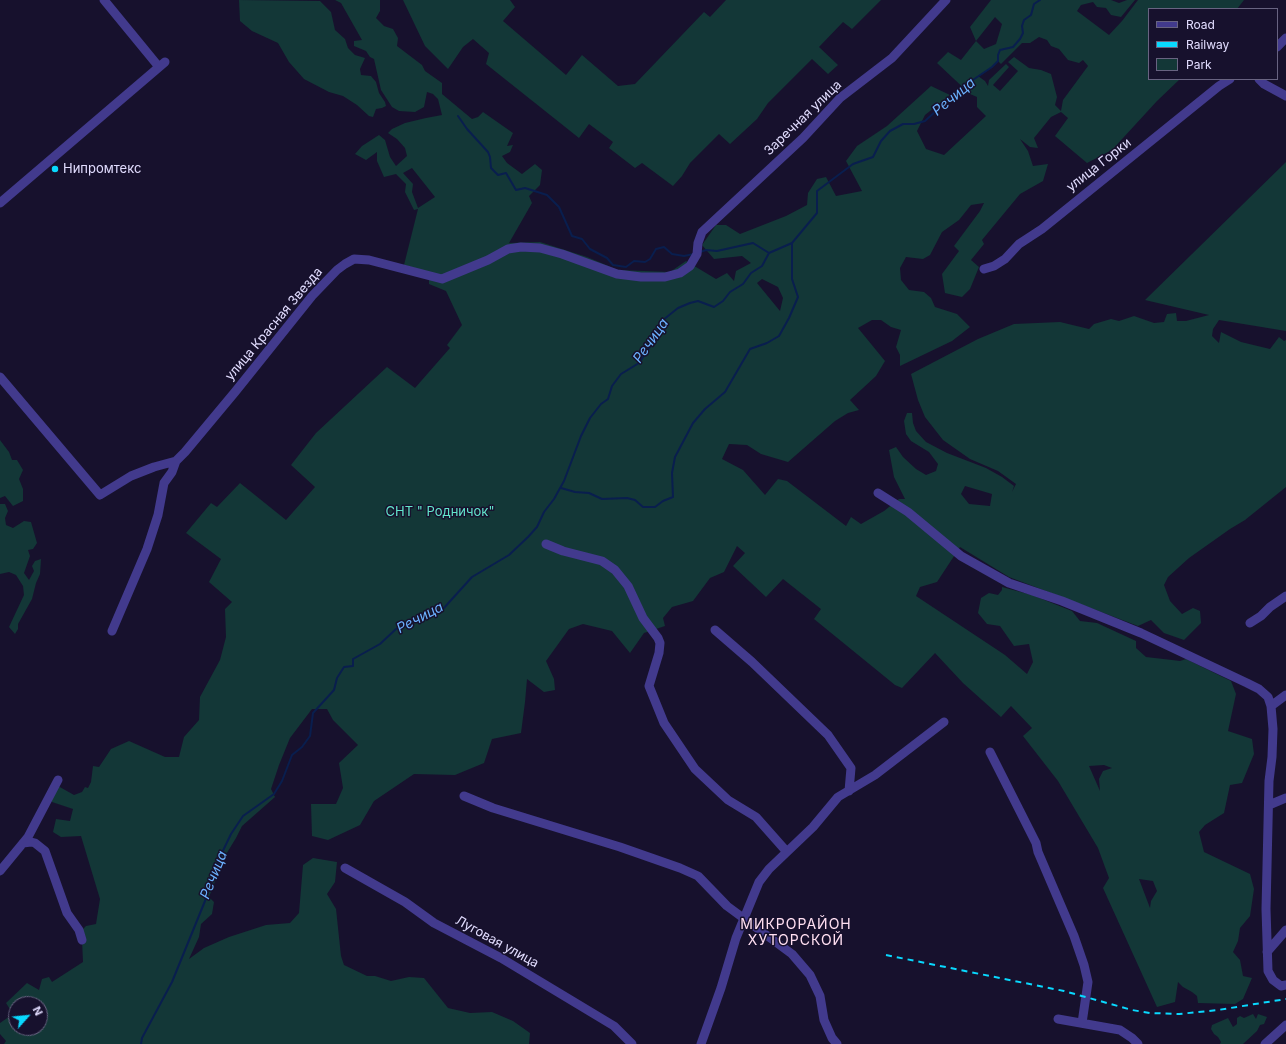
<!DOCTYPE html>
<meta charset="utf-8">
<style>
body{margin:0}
#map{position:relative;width:1286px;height:1044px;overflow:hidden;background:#17112d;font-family:Inter,sans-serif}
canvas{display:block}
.legend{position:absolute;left:1148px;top:8px;width:130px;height:72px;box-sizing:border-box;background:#17112d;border:1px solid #686381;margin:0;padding:5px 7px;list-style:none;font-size:12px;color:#e2ddff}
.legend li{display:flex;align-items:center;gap:8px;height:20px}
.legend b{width:20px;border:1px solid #686381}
.north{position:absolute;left:8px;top:996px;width:40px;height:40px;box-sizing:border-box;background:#17112d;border:1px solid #686381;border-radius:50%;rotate:63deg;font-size:11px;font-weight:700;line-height:16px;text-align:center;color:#e2ddff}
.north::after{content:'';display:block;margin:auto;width:14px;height:18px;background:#09d9ff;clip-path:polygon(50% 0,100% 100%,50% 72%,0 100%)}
</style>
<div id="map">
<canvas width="1286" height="1044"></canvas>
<ul class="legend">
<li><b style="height:5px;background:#423a8d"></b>Road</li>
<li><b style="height:5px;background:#09d9ff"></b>Railway</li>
<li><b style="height:11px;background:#133737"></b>Park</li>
</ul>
<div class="north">N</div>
</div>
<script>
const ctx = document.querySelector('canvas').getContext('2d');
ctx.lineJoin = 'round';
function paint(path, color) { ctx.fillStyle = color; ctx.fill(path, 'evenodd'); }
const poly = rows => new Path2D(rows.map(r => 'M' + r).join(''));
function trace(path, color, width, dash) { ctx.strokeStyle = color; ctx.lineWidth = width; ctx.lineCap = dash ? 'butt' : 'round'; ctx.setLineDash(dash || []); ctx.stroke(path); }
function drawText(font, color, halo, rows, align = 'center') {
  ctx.font = font + ' Inter,sans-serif'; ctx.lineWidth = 3; ctx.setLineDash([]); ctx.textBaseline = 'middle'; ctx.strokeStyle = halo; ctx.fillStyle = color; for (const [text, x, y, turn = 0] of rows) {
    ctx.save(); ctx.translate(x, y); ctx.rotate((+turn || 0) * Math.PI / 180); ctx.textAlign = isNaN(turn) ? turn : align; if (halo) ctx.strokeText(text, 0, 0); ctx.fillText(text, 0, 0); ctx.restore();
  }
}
paint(poly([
 [239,0,320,1,331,12,335,30,345,39,348,48,355,55,365,58,360,69,361,75,371,76,376,82,379,93,385,102,386,106,382,108,376,109,373,117,369,116,357,105,343,96,329,92,304,79,289,62,278,43,252,31,240,21],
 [335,0,380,0,380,11,376,18,384,26,393,29,398,38,397,46,422,65,425,71,442,83,442,94,472,119,478,117,483,112,513,133,507,146,513,145,510,152,502,156,507,163,522,174,535,164,542,170,540,185,529,196,532,203,509,243,540,242,587,257,618,270,670,272,686,261,716,279,727,273,734,281,736,271,751,263,742,256,714,259,702,245,716,225,726,225,740,234,786,216,807,205,808,193,817,179,826,177,836,196,862,191,846,161,857,146,887,126,931,86,950,95,925,115,917,131,926,149,944,155,986,116,977,107,977,97,970,94,937,63,948,52,961,60,976,41,970,27,991,0,1111,0,1119,3,1127,0,1135,0,1121,17,1111,15,1106,8,1097,7,1093,2,1081,5,1077,11,1109,35,1122,21,1138,0,1244,0,1237,9,1149,9,1149,79,1180,79,1157,101,1112,150,1087,163,1055,136,1068,118,1061,112,1051,117,1034,138,1038,148,1030,147,1020,139,1028,151,1033,166,1048,164,1043,181,1020,194,982,240,984,244,971,260,979,267,970,289,962,297,945,293,942,274,959,251,954,246,980,211,984,203,971,205,959,220,942,232,930,255,923,259,906,257,900,268,901,280,909,290,924,292,931,298,935,307,957,314,970,327,952,341,900,366,900,355,896,347,901,330,891,327,881,320,872,320,858,328,885,361,876,376,850,400,859,410,848,413,835,421,788,462,761,454,747,445,729,444,722,459,743,470,765,495,778,479,787,481,846,526,851,517,861,524,884,511,899,499,905,499,894,477,889,450,896,447,903,457,916,469,926,475,936,471,938,464,929,452,911,441,906,434,904,421,907,413,912,413,913,423,916,431,926,442,947,453,986,468,1002,477,1014,486,1012,492,1016,484,998,471,970,459,943,440,925,417,918,400,911,374,978,339,1014,324,1060,322,1089,329,1094,324,1111,319,1119,321,1134,316,1154,323,1164,322,1167,314,1176,313,1177,321,1186,321,1209,315,1145,300,1286,162,1286,331,1219,320,1213,329,1212,336,1219,343,1221,332,1241,342,1270,349,1279,337,1284,341,1286,340,1286,487,1245,520,1230,529,1189,558,1168,577,1164,585,1170,601,1182,614,1193,608,1200,611,1201,623,1184,640,1164,633,1151,620,1138,626,1009,577,960,547,937,582,920,587,916,596,1005,655,1027,674,1033,662,1029,644,1014,646,1000,626,987,624,978,613,981,598,989,593,998,595,1002,590,1002,587,1032,595,1072,611,1080,621,1097,623,1136,641,1136,648,1146,657,1172,660,1180,661,1186,659,1231,681,1236,694,1228,731,1252,739,1254,754,1242,783,1230,785,1224,813,1205,825,1199,832,1204,852,1250,874,1254,889,1250,916,1240,928,1238,941,1233,952,1240,960,1243,976,1252,978,1243,999,1235,1004,1198,1003,1197,996,1192,992,1183,987,1178,982,1175,1002,1157,1007,1103,888,1109,878,1098,848,1058,781,1023,736,1032,728,1011,706,1001,717,963,683,935,653,902,688,895,685,814,619,821,609,783,579,766,597,733,566,745,553,737,546,724,572,710,578,693,601,672,607,663,618,665,626,644,633,630,653,612,631,583,624,569,629,546,661,554,679,555,690,544,692,527,679,525,702,521,733,492,739,484,763,455,775,414,774,374,801,360,825,328,840,312,836,311,804,336,804,343,788,339,763,358,745,333,720,327,709,312,709,290,738,279,765,271,789,275,797,242,826,236,838,225,856,209,897,214,902,212,914,201,924,199,937,189,959,204,948,229,937,266,925,290,923,299,913,303,865,313,858,337,862,335,882,327,894,336,909,341,956,344,965,367,976,375,976,391,981,409,977,424,978,448,1008,470,1013,492,1012,513,1021,530,1033,529,1044,4,1044,6,1041,0,1034,0,1023,13,1014,6,1003,27,983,39,990,42,979,49,977,52,982,83,962,82,940,83,929,86,926,96,924,100,899,81,836,61,837,53,832,56,819,70,821,73,809,52,802,52,794,58,786,74,795,82,792,85,787,88,788,91,782,93,766,99,767,111,749,129,741,165,757,179,757,184,737,199,720,200,697,220,660,226,637,225,609,232,602,209,582,221,559,186,533,211,503,217,507,240,483,286,520,315,487,291,465,316,433,387,367,415,388,450,348,447,345,462,325,446,291,429,284,429,272,404,265,418,209,414,210,405,192,406,184,396,174,384,177,377,161,377,152,366,160,355,154,362,146,379,135,385,140,390,157,396,166,407,156,405,148,397,139,388,133,392,129,405,123,426,118,442,115,438,99,433,94,427,92,424,107,415,112,399,111,392,107,381,90,374,59,370,57,366,51,354,46,354,41,362,40,341,3],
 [995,17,1002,24,996,44,984,49,976,41],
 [1039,37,1047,40,1051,46,1059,49,1068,60,1079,63,1083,60,1088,66,1063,100,1061,111,1055,105,1057,97,1051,74,1041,70,1029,68,1014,57,1008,62,1018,71,1000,91,993,85,1009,67,1006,64,989,80,988,86,985,81,978,76,992,67,998,61,1001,64,1022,43,1030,43],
 [412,168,435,197,418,208,412,192,413,184,403,173],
 [762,279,778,287,783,298,780,311,757,283],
 [965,486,992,494,990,506,969,504,961,494],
 [1104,765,1112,768,1103,771,1099,779,1100,791,1089,766],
 [1139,879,1153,881,1157,891,1151,901,1150,908],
 [16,1004,40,1004,40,1028,16,1028],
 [403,0,510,0,515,7,503,21,566,75,582,55,618,86,635,84,704,12,710,17,726,0,881,0,852,29,843,22,819,47,838,65,828,74,812,59,768,103,757,119,730,144,719,134,690,163,682,176,673,186,642,163,635,168,609,148,613,142,589,124,579,138,486,64,489,53,473,39,463,47,448,69,425,46],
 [0,440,9,452,12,460,17,460,23,470,19,479,23,489,23,501,13,506,5,496,0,498],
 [0,504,5,504,8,511,5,518,6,525,13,528,24,521,31,522,37,543,33,549,28,550,30,556,24,573,29,580,34,571,32,566,35,561,41,559,40,574,36,583,32,599,18,624,18,629,15,634,9,627,24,595,23,586,16,575,9,572,0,574],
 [1253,1014,1256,1019,1258,1014,1267,1017,1264,1024,1260,1025,1257,1031,1243,1044,1220,1044,1221,1042,1218,1037,1214,1034,1211,1029,1212,1025,1228,1018,1233,1027,1237,1024,1237,1018,1240,1016,1244,1018]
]), '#133737');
trace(poly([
 [458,116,467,129,488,152,490,157,491,168,498,175,506,173,516,190,525,188,547,195,559,207,572,236,582,239,590,249,607,258,613,265,626,267,634,261,645,262,650,259,656,249,664,247,672,254,684,256,694,254],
 [700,252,706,250,717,251,753,243,769,253],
 [561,488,575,492,589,493,602,499,627,498,635,500,643,507,655,507,663,501,673,497,672,473,675,457,693,423,705,409,725,392,750,349,767,343,779,336,789,318,798,297,792,279,792,243],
 [141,1044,142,1038,172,982,205,901,219,859,231,834,243,816,274,794,282,781,292,755,302,747,310,736,313,713,334,690,337,678,344,667,353,666,353,659,380,644,396,629,410,621,426,617,443,609,472,577,509,555,528,537,537,527,544,512,554,499,564,481,581,436,590,418,601,404,608,399,612,386,621,374,639,363,652,344,663,320,678,308,690,303,698,301,714,307,723,301,730,292,743,284,751,273,762,266,769,253,792,243,817,213,817,191,853,164,873,157,881,141,890,131,903,124,914,124,925,121,961,88,992,67,998,61,998,55,1000,50,1013,47,1020,39,1023,33,1022,26,1024,20,1031,15,1034,4,1040,0]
]), '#091e4e', 2);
trace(poly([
 [104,0,159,67],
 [1277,47,1286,38],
 [1259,79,1264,84,1286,96],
 [0,203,165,62],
 [984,269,994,266,1005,259,1019,244,1042,229,1219,86,1230,79],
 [0,377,100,495,131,476,154,467,176,461,185,452,235,392,312,296,337,270,345,264,354,259,369,260,442,279,488,260,508,249,521,247,540,248,562,254,617,274,641,277,665,277,680,273,690,266,697,254,698,243,702,232,803,138,840,98,892,58,946,0],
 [878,493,908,512,961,556,1009,583,1062,601,1141,633,1247,683,1259,689,1268,697,1271,706,1273,729,1272,757,1269,781,1266,909,1268,971,1273,980,1281,986,1286,985],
 [546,544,563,551,602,561,615,570,628,586,643,618,658,638,660,643,659,653,649,686,664,723,695,769,728,800,756,817,787,852],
 [1250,623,1261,616,1270,607,1286,596],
 [715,630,752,662,828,735,851,768,849,791],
 [112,631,147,549,158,515,164,483,172,472,176,461],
 [1271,706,1286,695],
 [990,752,1036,843,1038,852,1074,936,1084,965,1088,982,1082,1023],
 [464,796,493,808,620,847,680,868,698,876,727,906,792,954,810,975,820,996,824,1020,832,1038,837,1044],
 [1269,805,1286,798],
 [23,843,31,842,35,843,45,851,67,913,79,930,82,940],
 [345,868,405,902,434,923,501,958,614,1026,632,1044],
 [0,871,28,837,58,780],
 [1267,952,1286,930],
 [1058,1019,1120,1030,1132,1038,1138,1044],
 [701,1044,721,988,736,938,759,882,769,869,813,827,838,797,875,775,944,722],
 [1265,1044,1286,1025]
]), '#423a8d', 9);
trace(poly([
 [886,955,1064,991,1132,1010,1150,1013,1179,1014,1218,1010,1286,999]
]), '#09d9ff', 2, [6, 5]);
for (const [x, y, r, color] of [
 [55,169,4,"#09d9ff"]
]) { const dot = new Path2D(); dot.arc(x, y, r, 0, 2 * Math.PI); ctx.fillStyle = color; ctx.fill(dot); trace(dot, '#17112d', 1.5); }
drawText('13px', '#e2ddff', '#17112d', [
 ["Заречная улица",803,118,-44],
 ["улица Горки",1099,165,-38],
 ["улица Красная Звезда",274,324,-50],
 ["Луговая улица",497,942,29]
]);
drawText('13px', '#e2ddff', '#17112d', [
 ["Нипромтекс",63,169]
], 'left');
drawText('13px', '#62e5cc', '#17112d', [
 ["СНТ \" Родничок\"",440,512]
]);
drawText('italic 14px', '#6bb2ff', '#17112d', [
 ["Речица",954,97,-39],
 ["Речица",651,341,-55],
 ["Речица",420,618,-28],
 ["Речица",214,875,-68]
]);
ctx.letterSpacing = '1px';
drawText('14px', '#ffdff1', '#17112d', [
 ["МИКРОРАЙОН",796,925],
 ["ХУТОРСКОЙ",796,941]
]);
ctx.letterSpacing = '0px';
</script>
